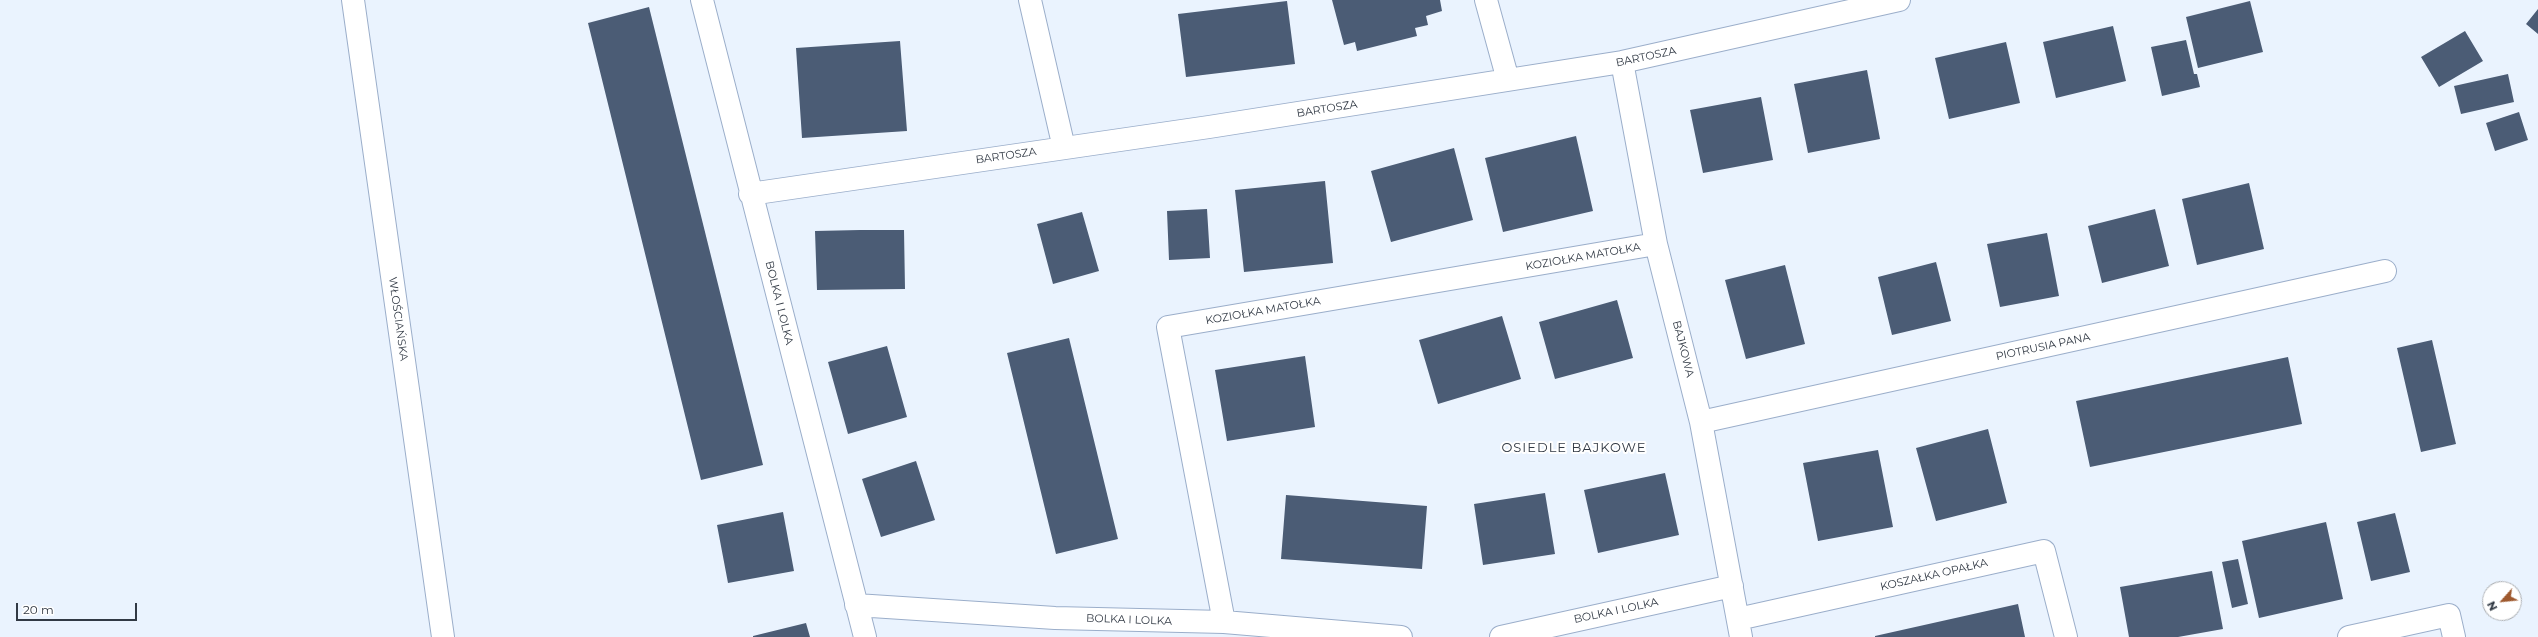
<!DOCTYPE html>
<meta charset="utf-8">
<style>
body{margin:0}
#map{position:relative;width:2538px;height:637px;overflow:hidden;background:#eaf3fe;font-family:Montserrat,sans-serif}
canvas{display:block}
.north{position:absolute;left:2482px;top:581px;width:40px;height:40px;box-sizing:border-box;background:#fff;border:1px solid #adb0b4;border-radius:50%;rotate:243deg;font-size:11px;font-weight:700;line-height:16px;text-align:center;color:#313944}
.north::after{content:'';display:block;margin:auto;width:14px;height:18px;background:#9e592e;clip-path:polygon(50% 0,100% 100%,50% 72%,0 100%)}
.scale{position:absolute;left:16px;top:603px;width:121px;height:18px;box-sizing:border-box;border:2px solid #313944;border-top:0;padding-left:5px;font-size:12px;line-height:14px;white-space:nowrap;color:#313944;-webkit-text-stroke:3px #fff;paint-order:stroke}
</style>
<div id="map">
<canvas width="2538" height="637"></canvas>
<div class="north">N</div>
<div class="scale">20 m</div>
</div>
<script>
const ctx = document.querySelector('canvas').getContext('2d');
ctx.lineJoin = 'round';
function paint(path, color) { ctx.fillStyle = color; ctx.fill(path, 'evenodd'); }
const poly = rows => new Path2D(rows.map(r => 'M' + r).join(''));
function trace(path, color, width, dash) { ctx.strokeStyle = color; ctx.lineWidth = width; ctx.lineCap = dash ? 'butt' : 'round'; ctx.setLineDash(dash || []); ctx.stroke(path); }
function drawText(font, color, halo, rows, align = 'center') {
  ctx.font = font + ' Montserrat,sans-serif'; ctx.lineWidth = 4; ctx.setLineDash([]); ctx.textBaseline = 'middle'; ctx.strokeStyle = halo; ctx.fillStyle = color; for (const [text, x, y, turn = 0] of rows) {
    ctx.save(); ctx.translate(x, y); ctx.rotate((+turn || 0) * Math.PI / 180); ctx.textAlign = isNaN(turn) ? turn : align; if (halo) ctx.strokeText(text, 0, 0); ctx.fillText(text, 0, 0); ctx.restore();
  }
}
paint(poly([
 [1332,0,1440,0,1442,11,1426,16,1428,25,1415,28,1417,36,1357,51,1355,42,1344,45],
 [1287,1,1295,64,1186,77,1178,14],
 [2250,1,2263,52,2198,68,2186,17],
 [649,7,763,465,701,480,588,23],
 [2538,9,2538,34,2526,24],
 [2113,26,2126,81,2056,98,2043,42],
 [2465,31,2483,61,2439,87,2421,57],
 [2186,40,2194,74,2197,74,2200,87,2162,96,2151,47],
 [900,41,907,131,802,138,796,48],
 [2006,42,2020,103,1949,119,1935,58],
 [1867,70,1880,139,1808,153,1794,84],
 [2508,74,2514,102,2461,114,2454,86],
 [1761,97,1773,160,1703,173,1690,110],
 [2519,112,2528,140,2495,151,2486,123],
 [1576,136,1593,211,1503,232,1485,158],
 [1454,148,1473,220,1391,242,1371,171],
 [1325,181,1333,263,1244,272,1235,190],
 [2249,183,2264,249,2197,265,2182,199],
 [1207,209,1210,258,1169,260,1167,211],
 [2155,209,2169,266,2102,283,2088,226],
 [1082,212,1099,271,1053,284,1037,224],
 [860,230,904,230,905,289,817,290,815,231],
 [2047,233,2059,296,2000,307,1987,244],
 [1936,262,1951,321,1892,335,1878,277],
 [1785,265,1805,344,1746,359,1725,280],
 [1617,300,1633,358,1555,379,1539,322],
 [1502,316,1521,379,1438,404,1419,340],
 [1069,338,1118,539,1056,554,1007,353],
 [2432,340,2456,444,2421,452,2397,348],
 [887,346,907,417,848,434,828,362],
 [1305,356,1315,427,1227,441,1215,370],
 [2288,357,2302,424,2090,467,2076,401],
 [1988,429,2007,503,1936,521,1916,448],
 [1878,450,1893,527,1818,541,1803,463],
 [916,461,935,520,881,537,862,479],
 [1665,473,1679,535,1598,553,1584,490],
 [1545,493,1555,554,1483,565,1474,504],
 [1286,495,1427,506,1422,569,1281,559],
 [783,512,794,571,728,583,717,525],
 [2395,513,2410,572,2371,581,2357,522],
 [2326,522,2343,599,2259,618,2242,541],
 [2238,559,2248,604,2232,608,2222,562],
 [2212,571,2223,629,2178,637,2129,637,2120,587],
 [2018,604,2025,637,1875,637,1875,636],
 [806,623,810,637,753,637,753,636]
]), '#4b5c75');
const minor = poly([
 [353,0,443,637],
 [702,0,865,637],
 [1030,0,1064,148],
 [1486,0,1508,80],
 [1622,62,1656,244,1701,422,1741,637],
 [750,194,1209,127,1622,62,1899,0],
 [1701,422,2385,271],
 [856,605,1055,618,1224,622,1401,637],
 [1738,619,2044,551,2066,637],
 [1224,622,1168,327,1656,244],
 [1501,637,1732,586],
 [2349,637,2449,615,2454,637]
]);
trace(minor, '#9baeca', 24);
trace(minor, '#fff', 22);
drawText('11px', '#313944', '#fff', [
 ["BARTOSZA",1646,57,-12],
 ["BARTOSZA",1327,109,-9],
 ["BARTOSZA",1006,156,-8],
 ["KOZIOŁKA MATOŁKA",1583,257,-10],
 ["BOLKA I LOLKA",779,303,76],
 ["KOZIOŁKA MATOŁKA",1263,311,-10],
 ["WŁOŚCIAŃSKA",398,319,82],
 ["PIOTRUSIA PANA",2043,347,-12],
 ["BAJKOWA",1683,349,76],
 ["KOSZAŁKA OPAŁKA",1934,575,-13],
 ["BOLKA I LOLKA",1616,611,-12],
 ["BOLKA I LOLKA",1129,620,2]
]);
ctx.letterSpacing = '1px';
drawText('13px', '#313944', '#fff', [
 ["OSIEDLE BAJKOWE",1574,448]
]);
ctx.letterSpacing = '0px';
</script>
